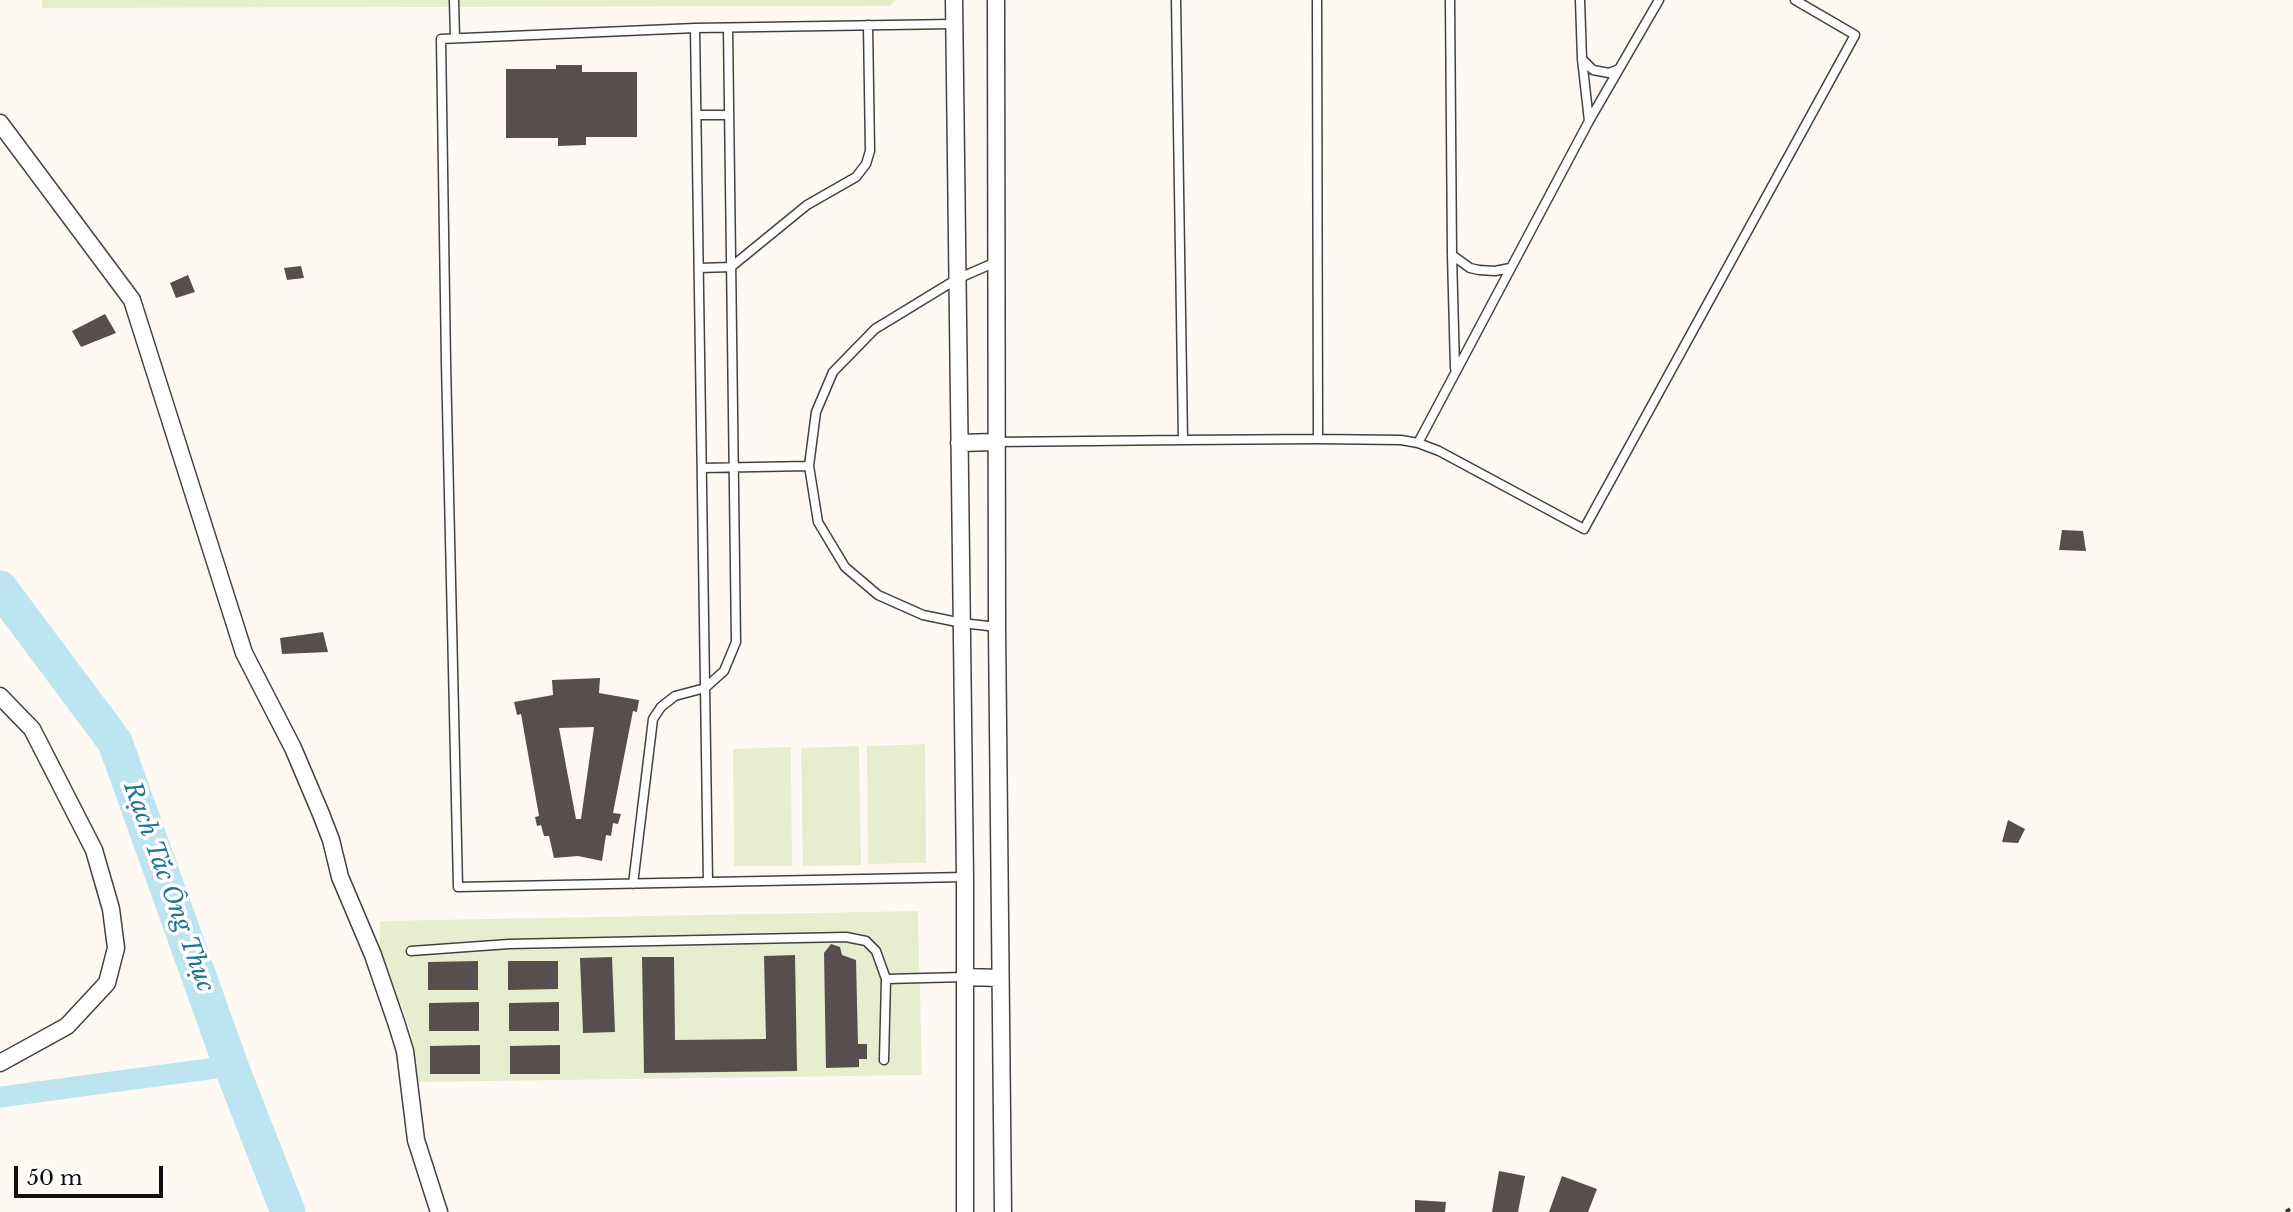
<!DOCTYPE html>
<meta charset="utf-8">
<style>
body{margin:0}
#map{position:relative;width:2293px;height:1212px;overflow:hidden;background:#fefaf3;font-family:"Libre Baskerville",serif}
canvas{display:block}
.scale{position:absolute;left:14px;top:1166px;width:149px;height:32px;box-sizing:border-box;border:4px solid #0f0f0f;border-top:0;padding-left:9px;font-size:21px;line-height:24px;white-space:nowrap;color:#0f0f0f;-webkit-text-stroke:5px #fff;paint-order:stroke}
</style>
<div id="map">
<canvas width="2293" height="1212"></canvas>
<div class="scale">50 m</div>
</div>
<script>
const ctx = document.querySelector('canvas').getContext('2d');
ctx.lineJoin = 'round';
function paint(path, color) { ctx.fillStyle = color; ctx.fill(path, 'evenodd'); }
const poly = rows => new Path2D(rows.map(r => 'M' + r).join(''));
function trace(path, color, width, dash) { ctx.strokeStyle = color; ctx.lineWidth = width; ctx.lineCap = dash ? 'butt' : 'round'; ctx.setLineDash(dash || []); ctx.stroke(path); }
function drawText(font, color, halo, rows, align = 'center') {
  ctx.font = font + ' "Libre Baskerville",serif'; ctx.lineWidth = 7; ctx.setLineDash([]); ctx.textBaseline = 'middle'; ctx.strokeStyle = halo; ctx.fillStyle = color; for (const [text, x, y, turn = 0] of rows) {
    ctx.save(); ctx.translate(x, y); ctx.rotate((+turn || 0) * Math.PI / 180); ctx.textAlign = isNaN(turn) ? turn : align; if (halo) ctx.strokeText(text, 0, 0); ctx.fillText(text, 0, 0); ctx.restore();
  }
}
paint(poly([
 [42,0,896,0,890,6,42,8],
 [925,744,926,863,868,864,867,746],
 [859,746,861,865,803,866,801,748],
 [791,747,792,866,734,866,733,749],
 [918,911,922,1075,417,1082,410,1029,380,954,380,921]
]), '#e7eed0');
trace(poly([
 [0,1097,231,1066]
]), '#bce4f1', 21);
trace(poly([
 [0,588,115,742,231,1066,288,1212]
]), '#bce4f1', 35);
paint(poly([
 [556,65,582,65,582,72,637,72,637,137,586,137,586,145,558,146,558,138,506,138,506,69,556,69],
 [301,266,304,278,287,280,284,268],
 [188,275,195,292,176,298,170,283],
 [105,314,116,333,81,347,72,331],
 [2062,530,2083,531,2086,551,2059,550],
 [323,632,328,652,282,654,280,638],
 [600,678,599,693,639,700,637,712,633,711,613,813,621,814,618,824,613,823,611,836,606,835,602,861,578,856,554,858,549,836,544,836,541,825,537,826,535,817,539,816,521,714,517,715,514,702,553,695,552,680],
 [594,727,581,819,576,819,559,728],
 [2008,820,2025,829,2018,843,2002,842],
 [831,944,840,947,842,955,856,960,858,1044,867,1044,867,1059,859,1059,859,1067,826,1068,824,953],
 [795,955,797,1071,644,1073,642,957,674,957,675,1040,766,1039,764,956],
 [612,957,615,1032,583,1033,580,958],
 [478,961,478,990,428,990,428,962],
 [508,961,558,961,558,989,508,990],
 [479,1002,479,1031,429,1031,429,1003],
 [559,1002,559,1031,509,1031,509,1003],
 [480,1045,480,1074,430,1074,430,1046],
 [560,1045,560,1074,510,1074,510,1046],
 [1499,1171,1525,1176,1518,1212,1492,1212],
 [1562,1176,1597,1189,1588,1212,1549,1212],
 [1415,1200,1446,1202,1445,1212,1415,1212]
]), '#574f4d');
const lane = poly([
 [454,0,455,38],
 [1317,0,1318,439],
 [1450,0,1452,255,1455,368],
 [954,24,695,28,441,39,446,363,458,887,965,877],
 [695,28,708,882],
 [1582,59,1593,70,1609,73,1619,69],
 [697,115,729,115],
 [1589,121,1659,0],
 [1452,255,1470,268,1479,270,1495,271,1510,268],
 [996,262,957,279,875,329,833,372,816,412,809,466,818,522,845,567,878,595,923,615,962,623,997,627],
 [699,268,731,267,807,205,856,177,866,164,870,151,868,25],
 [1183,440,1318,439,1401,440,1418,443,1589,121,1582,59,1580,0],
 [996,442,1183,440,1176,0],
 [1418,443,1439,451,1584,529,1855,35,1795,0],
 [702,468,809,466],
 [633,884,653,719,661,707,675,696,705,688,724,671,736,642,728,28],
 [411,951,509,944,846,937,866,941,876,951,886,979,884,1060],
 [886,979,964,977]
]);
const street = poly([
 [954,0,965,877,965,1212],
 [996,0,997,627,1003,1212],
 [0,123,132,300,244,653,293,748,321,814,331,840,340,877,373,955,397,1025,405,1051,416,1140,439,1212],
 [959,443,996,442],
 [0,696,32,729,94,850,111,909,116,948,107,983,67,1026,0,1063],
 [964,977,1000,978]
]);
trace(lane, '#424242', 11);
trace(street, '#424242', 19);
trace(poly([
 [2286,1212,2290,1209]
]), '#313131', 3.5, [7, 3.5]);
trace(lane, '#fff', 8);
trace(street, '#fff', 16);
drawText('italic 24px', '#237397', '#fff', [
 ["Rạch Tắc Ông Thục",168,887,70]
]);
</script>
